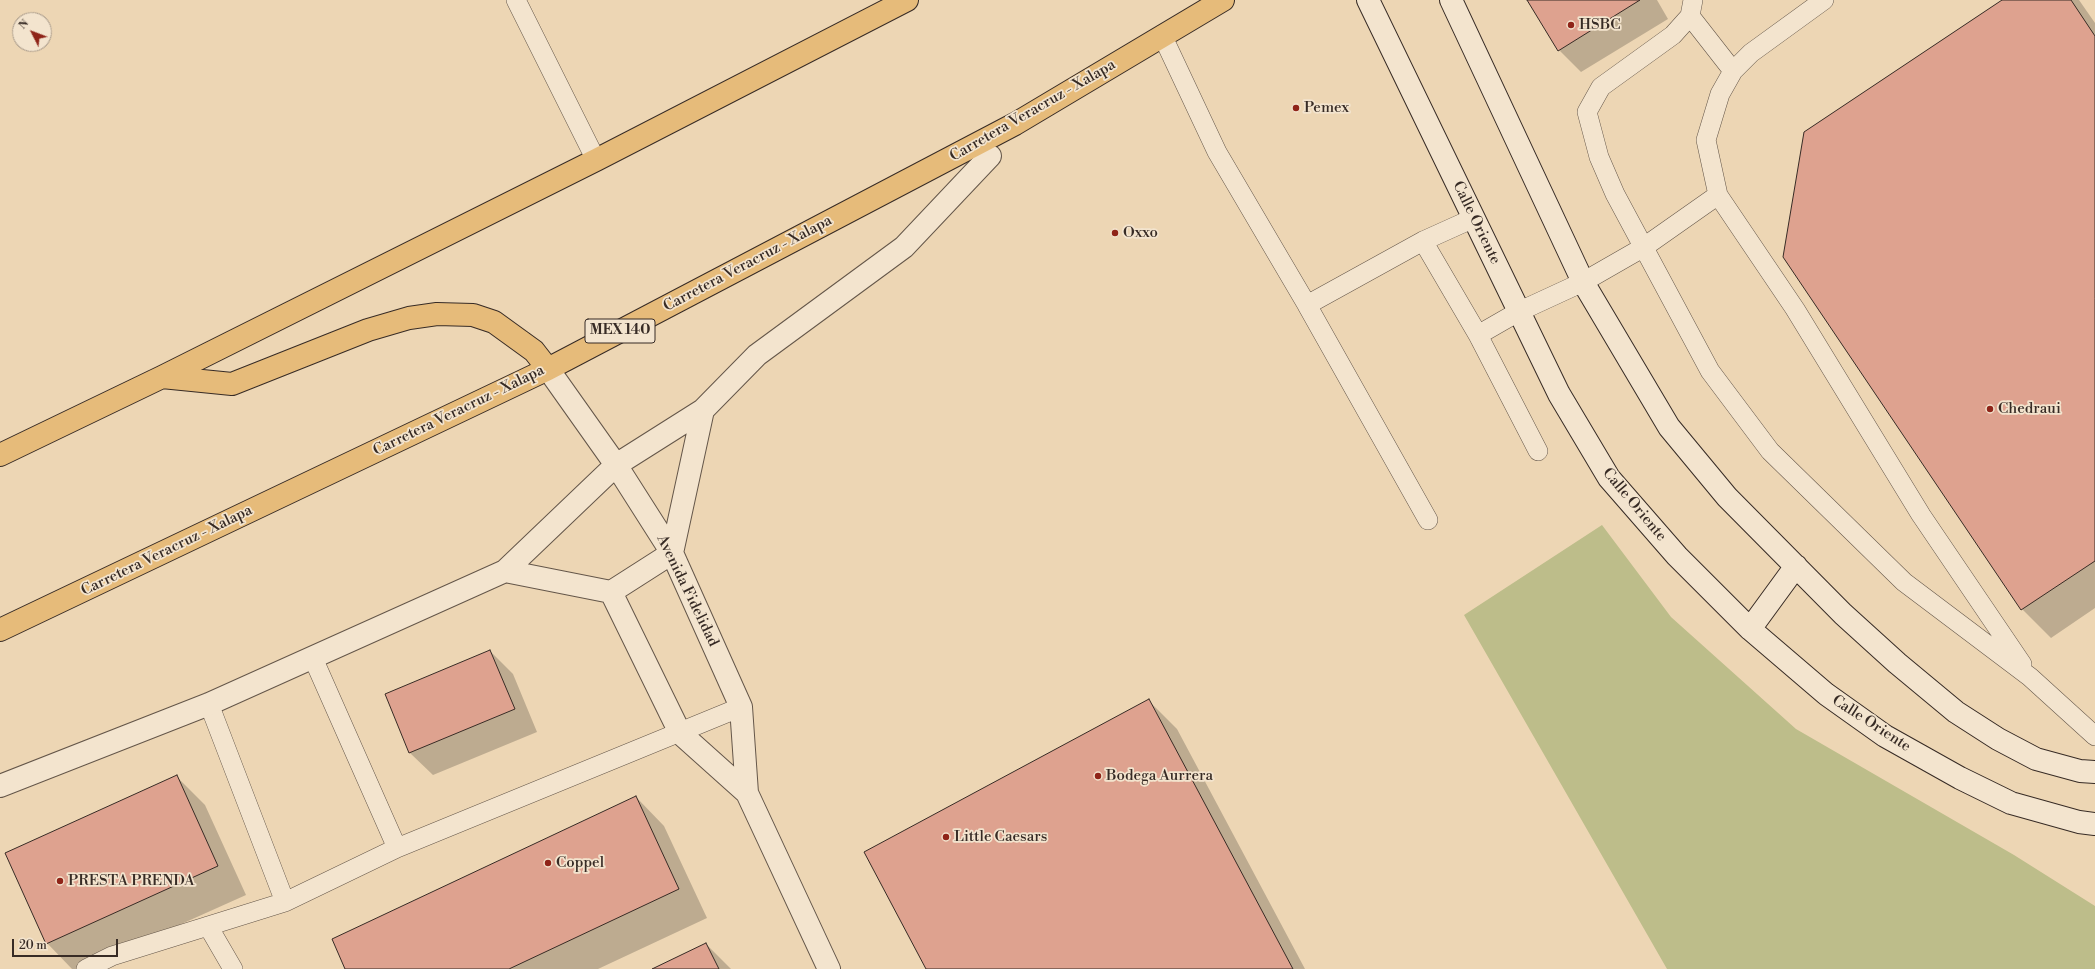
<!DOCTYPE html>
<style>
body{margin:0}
#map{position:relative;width:2095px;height:969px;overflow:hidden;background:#edd6b4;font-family:"Libre Bodoni",serif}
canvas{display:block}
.north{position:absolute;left:12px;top:12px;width:40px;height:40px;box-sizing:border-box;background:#f3e4ce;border:1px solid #a89a8a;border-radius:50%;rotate:312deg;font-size:11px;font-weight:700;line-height:16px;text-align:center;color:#372b25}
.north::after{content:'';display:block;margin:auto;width:14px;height:18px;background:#8f2418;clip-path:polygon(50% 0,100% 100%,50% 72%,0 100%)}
.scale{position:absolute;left:12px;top:939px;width:106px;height:18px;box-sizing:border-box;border:2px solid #372b25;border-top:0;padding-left:5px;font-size:12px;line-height:14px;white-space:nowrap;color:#372b25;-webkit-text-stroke:3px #f3e4ce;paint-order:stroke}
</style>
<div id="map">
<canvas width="2095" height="969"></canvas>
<div class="north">N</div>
<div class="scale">20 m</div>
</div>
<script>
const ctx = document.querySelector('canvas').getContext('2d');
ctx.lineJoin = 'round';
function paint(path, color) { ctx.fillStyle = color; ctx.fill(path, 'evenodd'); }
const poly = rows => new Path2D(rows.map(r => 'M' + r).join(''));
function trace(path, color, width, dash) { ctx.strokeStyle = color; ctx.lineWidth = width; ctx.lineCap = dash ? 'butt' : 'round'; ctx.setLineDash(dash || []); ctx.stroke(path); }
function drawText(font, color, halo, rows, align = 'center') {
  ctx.font = font + ' "Libre Bodoni",serif'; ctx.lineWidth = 3.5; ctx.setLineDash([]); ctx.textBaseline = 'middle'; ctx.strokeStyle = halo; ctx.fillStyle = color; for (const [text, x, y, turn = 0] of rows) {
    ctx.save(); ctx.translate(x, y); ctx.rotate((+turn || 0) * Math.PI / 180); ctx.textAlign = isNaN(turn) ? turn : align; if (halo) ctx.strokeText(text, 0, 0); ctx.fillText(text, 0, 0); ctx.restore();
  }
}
paint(poly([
 [1602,525,1671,617,1796,729,2014,855,2095,906,2095,969,1667,969,1464,615]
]), '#bdbd8a');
paint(poly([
 [1528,0,1657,0,1668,19,1581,72,1559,50],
 [2004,0,2079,0,2095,23,2095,608,2051,638,2022,609,1785,257],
 [490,651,513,674,537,732,433,775,410,753,386,695],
 [1149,701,1177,729,1305,969,927,969],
 [176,776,205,805,246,895,81,969,72,969,47,943],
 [636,797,664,826,707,918,598,969,346,969],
 [706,944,731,969,654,969]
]), '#0003');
const building = poly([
 [1527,0,1640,0,1558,51,1527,0],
 [2002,0,2071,0,2095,36,2095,561,2021,610,1783,257,1804,132,2002,0],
 [490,650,515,709,409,753,385,694,490,650],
 [1149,699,1293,969,926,969,864,852,1149,699],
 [177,775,218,866,46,944,5,853,177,775],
 [636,796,679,889,509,969,345,969,332,939,636,796],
 [706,943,719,969,652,969,706,943]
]);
paint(building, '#dea28f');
trace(building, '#372b25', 1);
const lane = poly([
 [516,0,596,160],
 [1693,0,1690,16,1673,35,1601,87,1587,112,1599,157,1615,194,1710,371,1770,451,1904,582,2030,677,2095,736],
 [1824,0,1751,53,1733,71,1720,94,1706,140,1718,195,1795,309,1921,515,2022,664],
 [1690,16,1733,71],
 [1162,35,1217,152,1307,305,1423,241,1474,218],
 [1423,241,1478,335,1518,312,1583,282,1644,247,1718,195],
 [1307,305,1428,520],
 [1478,335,1538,451],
 [209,704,285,902],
 [397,848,741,707],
 [208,926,233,969],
 [86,969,112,956,285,902,397,848,313,658]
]);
const street = poly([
 [548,369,616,465,672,553,741,707,747,793,829,969],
 [505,571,611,592,680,733,747,793],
 [611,592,672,553,703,410],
 [0,786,209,704,505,571,616,465,703,410,757,355,904,247,990,156]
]);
const secondary = poly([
 [1368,0,1559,394,1609,478,1677,556,1750,629,1826,694,1885,736,1960,778,2011,803,2079,822,2095,824],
 [1451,0,1583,282,1669,427,1727,497,1843,614,1897,663,1956,712,1998,739,2036,759,2080,771,2095,772],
 [1750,629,1796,566]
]);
const primary = poly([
 [162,377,232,384,368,330,409,318,437,314,473,315,494,322,534,351,548,369],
 [0,455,162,377,596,160,907,0],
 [0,630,548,369,1015,124,1223,0]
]);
trace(lane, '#645649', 20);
trace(street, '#645649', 24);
trace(secondary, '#372b25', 24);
trace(primary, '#372b25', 24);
trace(lane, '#f3e4ce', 19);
trace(street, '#f3e4ce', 22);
trace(secondary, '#f3e4ce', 22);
trace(primary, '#e6bb7a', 22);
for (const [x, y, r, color] of [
 [1571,25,4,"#8f2418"],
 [1296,108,4,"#8f2418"],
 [1115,233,4,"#8f2418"],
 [1990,409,4,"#8f2418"],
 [1098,776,4,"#8f2418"],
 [946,837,4,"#8f2418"],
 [548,863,4,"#8f2418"],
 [60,881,4,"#8f2418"]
]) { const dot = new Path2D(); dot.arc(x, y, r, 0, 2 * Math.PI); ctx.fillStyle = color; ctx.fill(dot); trace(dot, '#f3e4ce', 1.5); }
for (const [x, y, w] of [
 [620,331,70]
]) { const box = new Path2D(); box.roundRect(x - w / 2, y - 12, w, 24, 3); ctx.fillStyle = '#f3e4ce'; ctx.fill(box); trace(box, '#372b25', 1); }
drawText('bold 14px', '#372b25', null, [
 ["MEX 140",620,331]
]);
drawText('15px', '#372b25', '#f3e4ce', [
 ["HSBC",1579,25],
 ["Pemex",1304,108],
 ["Oxxo",1123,233],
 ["Chedraui",1998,409],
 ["Bodega Aurrera",1106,776],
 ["Little Caesars",954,837],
 ["Coppel",556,863],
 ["PRESTA PRENDA",68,881]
], 'left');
drawText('15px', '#372b25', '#f3e4ce', [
 ["Carretera Veracruz - Xalapa",1033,111,-30],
 ["Calle Oriente",1476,223,64],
 ["Carretera Veracruz - Xalapa",748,264,-28],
 ["Carretera Veracruz - Xalapa",459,411,-26],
 ["Calle Oriente",1634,505,50],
 ["Carretera Veracruz - Xalapa",167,551,-26],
 ["Avenida Fidelidad",687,591,64],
 ["Calle Oriente",1871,724,33]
]);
</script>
